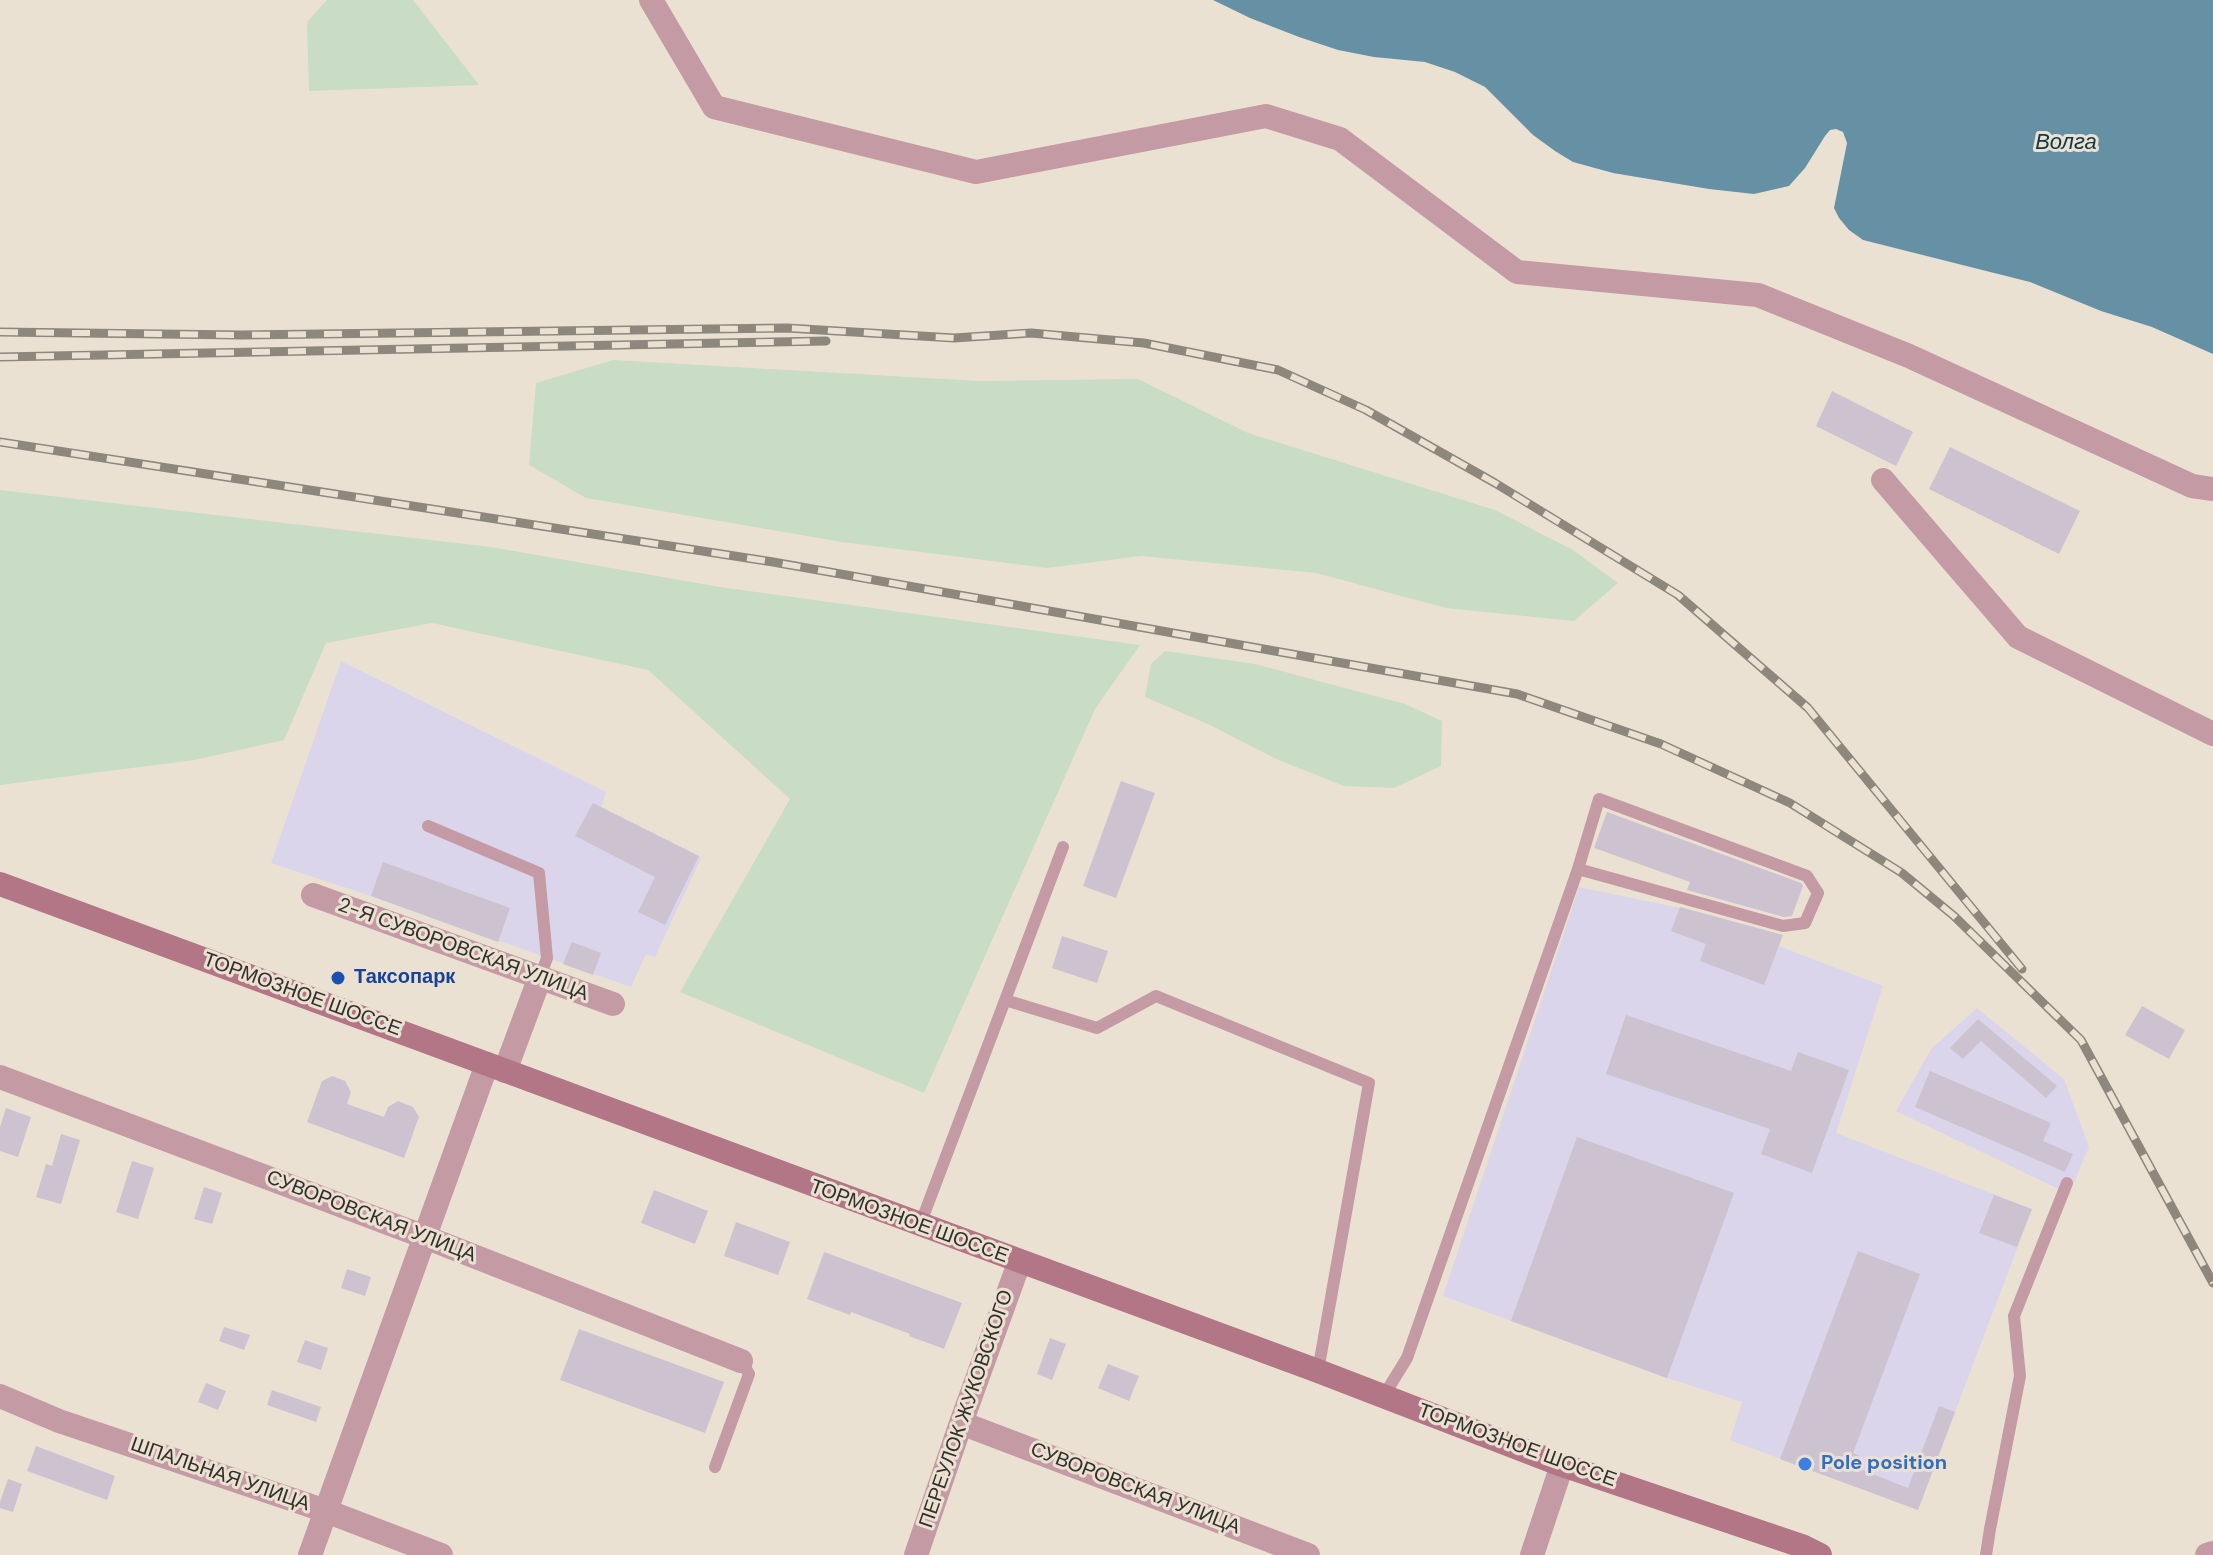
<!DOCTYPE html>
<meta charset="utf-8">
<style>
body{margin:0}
canvas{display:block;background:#ebe1d3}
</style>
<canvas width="2213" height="1555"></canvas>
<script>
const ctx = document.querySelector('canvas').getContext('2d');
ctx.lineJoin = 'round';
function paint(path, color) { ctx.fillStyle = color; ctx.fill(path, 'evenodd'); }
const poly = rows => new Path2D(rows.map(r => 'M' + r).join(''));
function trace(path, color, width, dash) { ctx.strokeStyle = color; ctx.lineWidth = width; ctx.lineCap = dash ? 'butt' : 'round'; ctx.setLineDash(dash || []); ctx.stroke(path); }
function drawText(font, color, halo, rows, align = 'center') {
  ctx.font = font + ' "DM Sans",sans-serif'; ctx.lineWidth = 6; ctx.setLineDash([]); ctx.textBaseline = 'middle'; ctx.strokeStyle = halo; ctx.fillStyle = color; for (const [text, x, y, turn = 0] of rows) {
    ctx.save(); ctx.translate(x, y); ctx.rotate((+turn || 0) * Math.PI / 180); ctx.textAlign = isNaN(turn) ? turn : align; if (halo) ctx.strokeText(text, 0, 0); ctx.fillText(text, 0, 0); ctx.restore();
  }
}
paint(poly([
 [341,661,606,792,601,808,699,856,701,858,655,957,646,954,631,987,371,896,271,863],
 [1579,887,1680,908,1883,986,1836,1133,2032,1209,1918,1510,1730,1440,1742,1402,1667,1378,1443,1296],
 [1977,1008,2064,1079,2089,1147,2069,1194,1896,1111,1931,1049]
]), '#dad5eb');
paint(poly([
 [327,0,413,0,479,85,309,91,307,22],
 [613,360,979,381,1138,379,1248,433,1495,510,1573,550,1618,583,1574,621,1446,608,1316,573,1141,556,1047,568,842,542,586,498,529,465,536,383],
 [0,490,491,547,720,587,1140,645,1095,709,924,1093,680,992,790,799,648,670,432,623,326,643,284,740,194,760,0,785],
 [1165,651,1255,664,1405,704,1442,721,1441,766,1394,788,1344,786,1276,759,1210,725,1145,697,1151,664]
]), '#c9dcc5');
paint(poly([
 [1213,0,2213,0,2213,354,2152,327,2101,311,2030,282,1863,240,1849,230,1839,218,1834,208,1847,143,1843,132,1836,129,1830,130,1825,136,1805,168,1789,186,1754,194,1709,189,1613,173,1573,162,1555,151,1533,135,1485,87,1455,72,1425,62,1374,57,1338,50,1299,37,1250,18]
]), '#6691a5');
paint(poly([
 [1832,391,1913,432,1896,466,1816,426],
 [1950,447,2080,511,2059,554,1929,489],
 [1121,781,1155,793,1116,898,1083,886],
 [593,803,699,856,665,925,638,912,655,877,575,836],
 [1607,812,1801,883,1803,886,1792,916,1784,917,1687,890,1690,882,1594,848],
 [383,862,510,908,498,942,371,896],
 [1680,907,1783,935,1764,985,1700,961,1706,944,1671,931],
 [1062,936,1108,951,1097,983,1052,968],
 [572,942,601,953,593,975,563,964],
 [2142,1006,2185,1030,2169,1059,2125,1035],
 [1626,1015,1791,1071,1798,1052,1849,1070,1812,1173,1761,1154,1770,1129,1606,1074],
 [1978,1019,2057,1086,2046,1098,1981,1041,1963,1059,1950,1048],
 [1930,1071,2051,1123,2043,1141,2073,1154,2065,1172,1915,1107],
 [332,1076,345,1081,351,1092,347,1104,384,1117,388,1107,398,1101,413,1107,419,1117,404,1158,307,1122,322,1081],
 [6,1108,31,1117,18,1157,0,1151,0,1127],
 [61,1134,80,1140,61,1204,36,1197,46,1164,52,1166],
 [1577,1137,1734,1193,1667,1378,1511,1321],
 [132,1161,154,1168,138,1219,116,1212],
 [204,1187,222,1193,212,1224,194,1219],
 [654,1190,708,1211,695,1244,641,1223],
 [1994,1195,2032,1209,2017,1247,1979,1233],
 [736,1222,790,1242,778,1275,724,1256],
 [1858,1251,1920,1274,1853,1453,1860,1456,1855,1467,1908,1488,1939,1406,1955,1412,1918,1510,1780,1459],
 [824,1252,962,1303,944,1349,909,1336,910,1334,851,1312,850,1315,807,1299],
 [347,1269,371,1277,365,1296,341,1288],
 [224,1327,250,1335,244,1350,219,1341],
 [579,1329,724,1382,705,1433,560,1380],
 [1050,1338,1066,1344,1052,1380,1037,1374],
 [305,1340,328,1348,321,1370,297,1362],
 [1108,1364,1139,1376,1129,1401,1098,1388],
 [206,1383,226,1391,218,1410,198,1402],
 [272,1390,321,1407,316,1422,267,1405],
 [36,1446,115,1476,107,1500,27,1471],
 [8,1479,22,1484,13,1512,0,1508,0,1502]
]), '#cdc2cf');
trace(poly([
 [428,826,539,873,547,958,540,977],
 [1005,1000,1097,1028,1156,996,1369,1083,1318,1371],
 [920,1225,1063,847],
 [1383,1397,1407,1358,1578,869,1599,799,1807,876,1818,893,1805,923,1783,926,1578,869],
 [715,1467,749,1374,741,1361],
 [1986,1555,1990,1529,2020,1376,2014,1316,2067,1183]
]), '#c49aa5', 12);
trace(poly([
 [651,0,714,107,976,172,1266,116,1340,139,1517,272,1758,295,1909,356,2192,486,2213,489],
 [1883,480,2018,637,2213,734],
 [313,895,613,1004],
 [505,1071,540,977],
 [0,1077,425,1237,741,1361],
 [0,1396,59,1421,326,1511,441,1555],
 [961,1423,1308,1555],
 [310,1555,487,1064],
 [916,1555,961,1423,1019,1263],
 [1532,1555,1562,1465],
 [2207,1555,2213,1553]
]), '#c49aa5', 24);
trace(poly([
 [0,884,1318,1371,1562,1465,1802,1546,1820,1555]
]), '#b27687', 24);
const rail = poly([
 [0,332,241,335,787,328,954,338,1031,333,1144,343,1278,370,1366,410,1495,483,1678,595,1808,708,2022,969],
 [0,357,826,341],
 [0,442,773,562,1517,694,1661,744,1790,803,1902,873,1954,916,2081,1040,2213,1283]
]);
trace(rail, '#8e877e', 9);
trace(rail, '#ebe1d3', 6, [18]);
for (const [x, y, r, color] of [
 [338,978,8,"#1a4fb4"],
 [1805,1464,8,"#3f7fe0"]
]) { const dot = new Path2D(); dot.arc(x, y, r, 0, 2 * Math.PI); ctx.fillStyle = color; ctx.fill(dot); trace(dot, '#ebe1d3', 3); }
drawText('20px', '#332f2a', '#ebe1d3', [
 ["2-Я СУВОРОВСКАЯ УЛИЦА",463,950,20],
 ["ТОРМОЗНОЕ ШОССЕ",302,995,20],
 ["СУВОРОВСКАЯ УЛИЦА",371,1217,21],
 ["ТОРМОЗНОЕ ШОССЕ",909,1222,20],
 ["ПЕРЕУЛОК ЖУКОВСКОГО",967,1409,-71],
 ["ТОРМОЗНОЕ ШОССЕ",1517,1446,20],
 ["ШПАЛЬНАЯ УЛИЦА",220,1475,19],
 ["СУВОРОВСКАЯ УЛИЦА",1135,1489,21]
]);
drawText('bold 20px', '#164399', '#ebe1d3', [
 ["Таксопарк",354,978]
], 'left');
drawText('bold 20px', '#366cbe', '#ebe1d3', [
 ["Pole position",1821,1464]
], 'left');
drawText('italic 22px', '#103747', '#ebe1d3', [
 ["Волга",2066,143]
]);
</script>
